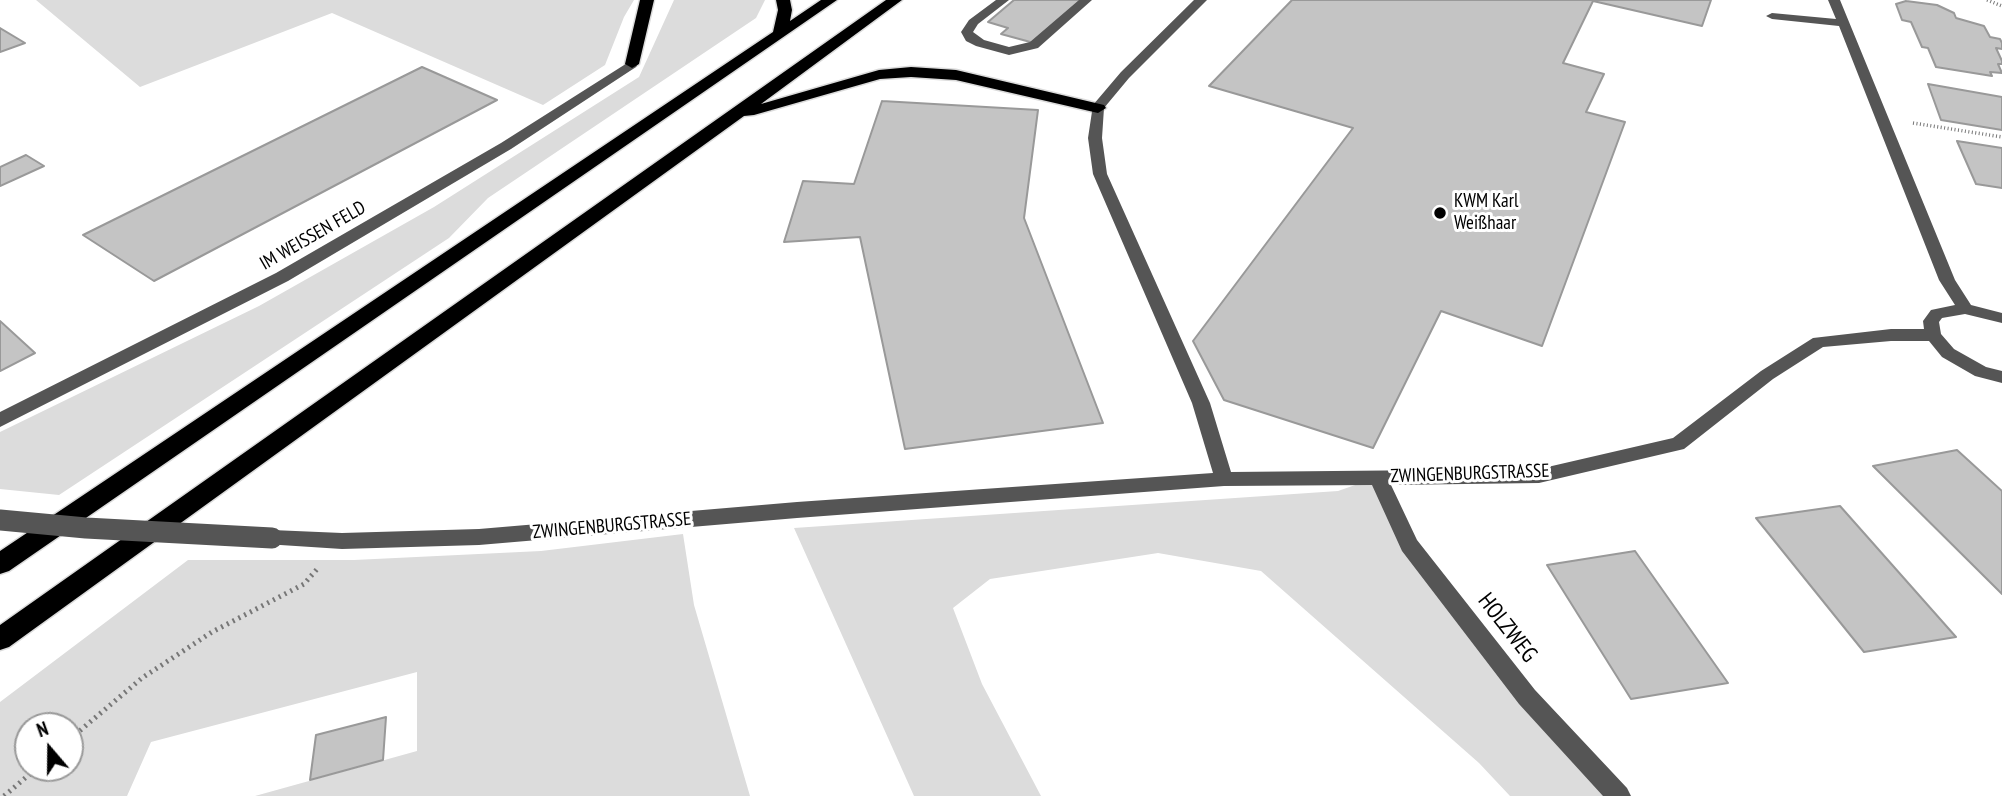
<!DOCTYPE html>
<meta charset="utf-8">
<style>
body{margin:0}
#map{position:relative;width:2002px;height:796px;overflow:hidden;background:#fff;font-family:"PT Sans Narrow",sans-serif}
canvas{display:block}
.north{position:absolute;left:14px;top:712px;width:70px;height:70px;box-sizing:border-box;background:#fff;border:2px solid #999;border-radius:50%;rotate:340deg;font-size:19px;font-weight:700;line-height:28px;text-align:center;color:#000}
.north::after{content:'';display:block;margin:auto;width:24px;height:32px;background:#000;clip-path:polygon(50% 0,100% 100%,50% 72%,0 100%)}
</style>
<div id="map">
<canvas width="2002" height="796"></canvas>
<div class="north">N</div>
</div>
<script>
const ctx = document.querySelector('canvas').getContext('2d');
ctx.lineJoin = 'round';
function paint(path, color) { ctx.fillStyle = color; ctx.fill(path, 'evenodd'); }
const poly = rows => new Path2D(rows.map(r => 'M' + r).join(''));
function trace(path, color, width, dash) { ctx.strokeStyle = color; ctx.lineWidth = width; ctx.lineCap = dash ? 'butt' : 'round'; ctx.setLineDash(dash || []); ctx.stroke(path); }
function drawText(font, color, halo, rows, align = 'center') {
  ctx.font = font + ' "PT Sans Narrow",sans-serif'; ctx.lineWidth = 6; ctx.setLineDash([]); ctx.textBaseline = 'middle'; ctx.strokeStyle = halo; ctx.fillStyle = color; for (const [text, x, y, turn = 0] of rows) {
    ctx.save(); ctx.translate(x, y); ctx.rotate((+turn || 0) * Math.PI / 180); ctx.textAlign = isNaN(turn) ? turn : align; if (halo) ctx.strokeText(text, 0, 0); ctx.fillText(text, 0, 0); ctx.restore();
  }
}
paint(poly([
 [36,0,634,0,624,17,605,65,543,105,332,13,140,87],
 [674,0,765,0,756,18,488,198,449,238,59,495,0,489,0,432,259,306,434,207,639,77],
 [1378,477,1409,546,1619,796,1510,796,1479,763,1261,571,1158,553,990,579,953,608,982,684,1041,796,914,796,794,528,1338,491],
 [683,534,694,605,750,796,255,796,417,751,417,672,151,742,127,796,0,796,0,702,188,560,354,560,541,551],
 [70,726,70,768,28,768,28,726]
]), '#dcdcdc');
const building = poly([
 [1014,0,1082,0,1034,43,1001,34,1008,28,988,22,1014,0],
 [1292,0,1711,0,1702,26,1593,1,1563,63,1604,74,1586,112,1625,122,1542,346,1441,311,1373,448,1224,400,1193,341,1353,128,1209,86,1292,0],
 [1906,1,1937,5,1954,13,1956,18,1984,26,1990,37,2000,39,2002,43,2002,49,1996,48,2002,61,2002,64,1998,64,2002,73,1990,72,1992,76,1936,67,1928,48,1922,47,1911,22,1902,20,1896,4,1906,1],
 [0,28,25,43,0,52,0,28],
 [422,67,497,100,154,281,83,235,422,67],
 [1928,84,2002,97,2002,130,1941,120,1928,84],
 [882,101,1038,110,1024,218,1103,423,905,449,860,237,784,242,803,181,854,184,882,101],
 [1957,141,2002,148,2002,188,1976,184,1957,141],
 [26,155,44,166,0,186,0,167,26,155],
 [0,321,35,353,0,371,0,321],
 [1957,450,2002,491,2002,594,1873,466,1957,450],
 [1840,506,1956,637,1864,652,1756,518,1840,506],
 [1635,551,1728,683,1631,699,1547,565,1635,551],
 [386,717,383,760,310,780,316,735,386,717]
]);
paint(building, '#c4c4c4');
trace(building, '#999', 2);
const highway = poly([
 [640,0,654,0,639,64,632,68,625,64,640,0],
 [776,0,790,0,792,10,790,21,821,0,837,0,9,571,0,574,0,551,773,32,778,10,776,0],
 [886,0,902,0,761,104,879,70,911,67,956,70,1104,105,1106,108,1098,113,956,80,911,77,880,79,754,115,744,116,9,647,0,650,0,625,886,0]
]);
trace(highway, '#dbdbdb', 3);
trace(poly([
 [1987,0,2002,6],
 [1913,123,2002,137]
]), '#777', 3.5, [1, 2.5]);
trace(poly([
 [70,739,142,678,212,632,304,584,318,568],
 [4,796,37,768]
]), '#777', 5, [2, 4.5]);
paint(poly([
 [996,0,1009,0,978,24,973,32,984,40,1009,47,1030,42,1079,0,1092,0,1038,48,1009,55,976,46,966,41,961,32,969,20,996,0],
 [1194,0,1207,0,1129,78,1104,108,1102,138,1107,174,1210,403,1231,472,1539,469,1673,438,1761,371,1813,338,1891,329,1924,329,1923,321,1931,310,1955,305,1939,280,1839,26,1772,19,1766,16,1772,13,1836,19,1828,0,1840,0,1955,280,1971,305,2002,313,2002,323,1965,314,1942,318,1939,322,1941,334,1954,349,1986,367,2002,371,2002,383,1975,376,1942,357,1929,341,1891,341,1823,347,1773,379,1684,449,1539,483,1391,485,1417,540,1535,690,1627,788,1631,796,1603,796,1519,704,1402,551,1372,485,1224,486,797,518,479,545,342,549,265,544,262,538,265,532,272,530,342,533,479,529,797,502,1213,473,1192,403,1093,174,1088,138,1093,105,1121,72,1194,0],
 [632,60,638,64,636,67,511,149,288,281,0,427,0,412,276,273,501,143,632,60]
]), '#555');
paint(highway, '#000');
trace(poly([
 [0,520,86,528,272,538]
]), '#555', 21);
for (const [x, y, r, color] of [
 [1440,213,7,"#000"]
]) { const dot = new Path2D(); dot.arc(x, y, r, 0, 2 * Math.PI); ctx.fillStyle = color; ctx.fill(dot); trace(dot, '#fff', 2.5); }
drawText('19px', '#000', '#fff', [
 ["KWM Karl",1454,202],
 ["Weißhaar",1454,224]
], 'left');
drawText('19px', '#000', '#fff', [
 ["IM WEISSEN FELD",313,236,-30],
 ["ZWINGENBURGSTRASSE",1470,474,-2],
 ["ZWINGENBURGSTRASSE",612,526,-5]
]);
drawText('23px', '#000', '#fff', [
 ["HOLZWEG",1507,628,52]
]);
</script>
